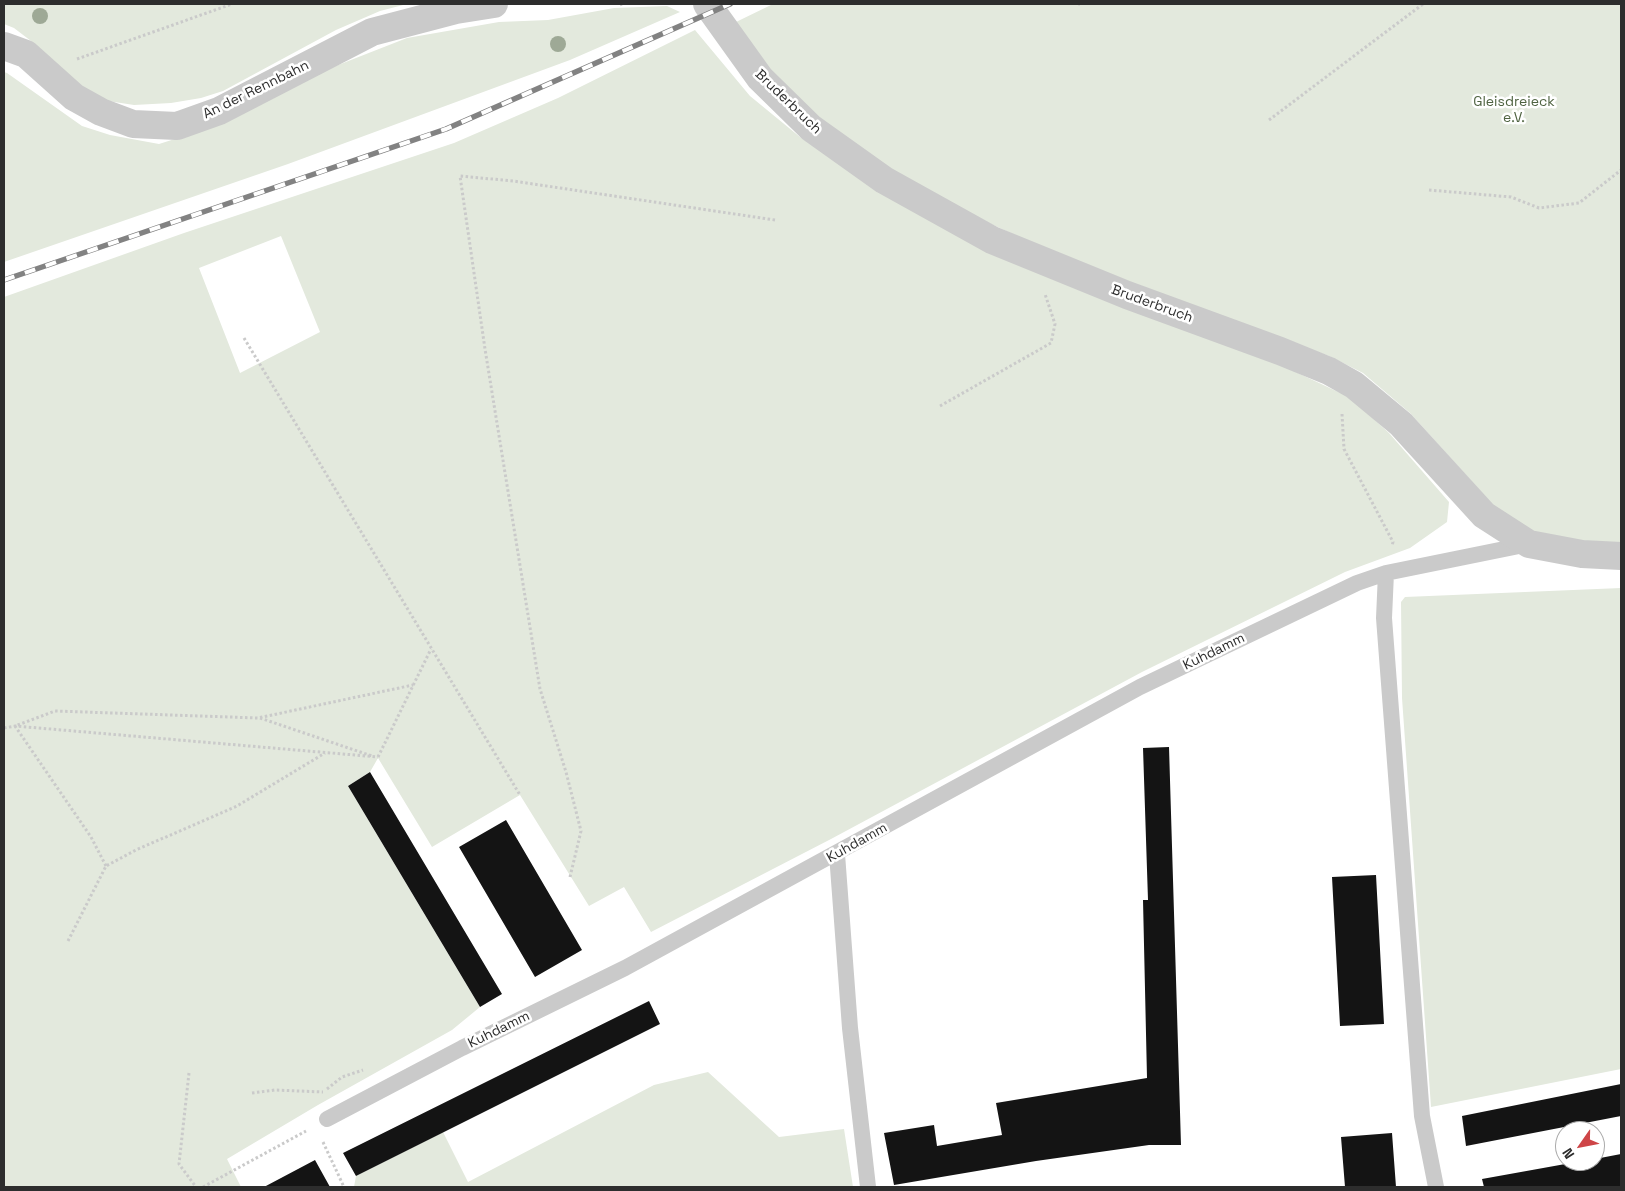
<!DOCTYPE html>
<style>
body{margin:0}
#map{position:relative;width:1625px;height:1191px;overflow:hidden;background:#fff;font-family:"Space Grotesk",sans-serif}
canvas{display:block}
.frame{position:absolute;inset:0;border:5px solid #2d2d2d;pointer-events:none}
.north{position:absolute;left:1555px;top:1121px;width:50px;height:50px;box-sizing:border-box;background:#fff;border:1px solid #ababab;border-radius:50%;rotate:237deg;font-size:14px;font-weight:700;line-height:20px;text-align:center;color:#2d2d2d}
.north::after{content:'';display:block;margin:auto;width:18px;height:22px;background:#ce4547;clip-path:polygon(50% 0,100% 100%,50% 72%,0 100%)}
</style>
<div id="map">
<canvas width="1625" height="1191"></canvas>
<div class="frame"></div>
<div class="north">N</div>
</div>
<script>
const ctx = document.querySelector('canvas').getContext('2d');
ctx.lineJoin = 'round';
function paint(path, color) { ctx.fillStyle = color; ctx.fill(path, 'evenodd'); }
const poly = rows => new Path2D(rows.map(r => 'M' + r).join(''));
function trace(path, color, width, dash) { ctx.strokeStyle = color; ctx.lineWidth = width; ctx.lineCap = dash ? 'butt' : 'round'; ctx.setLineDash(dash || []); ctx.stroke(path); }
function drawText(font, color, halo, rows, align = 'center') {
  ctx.font = font + ' "Space Grotesk",sans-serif'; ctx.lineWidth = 5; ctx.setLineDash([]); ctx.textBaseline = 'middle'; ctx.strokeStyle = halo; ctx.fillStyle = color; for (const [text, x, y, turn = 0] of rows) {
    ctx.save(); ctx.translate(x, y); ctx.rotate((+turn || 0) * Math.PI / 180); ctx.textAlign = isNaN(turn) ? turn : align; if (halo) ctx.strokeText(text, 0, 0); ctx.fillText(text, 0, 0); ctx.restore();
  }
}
paint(poly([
 [4,4,407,4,380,11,336,30,223,91,201,98,171,103,134,105,108,101,67,79,31,41,14,28,4,24],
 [773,4,1621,4,1621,549,1536,533,1494,506,1410,413,1363,373,1329,356,1132,285,1035,244,991,224,890,169,818,119,768,71,736,22],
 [667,6,680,12,570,60,288,164,4,262,4,72,7,73,82,126,110,135,159,144,222,124,333,67,407,38,499,22,548,20,614,8],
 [695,30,750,96,800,137,876,190,1266,358,1351,398,1389,433,1449,502,1447,522,1410,548,1345,572,1142,672,831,839,651,932,624,887,589,906,520,795,432,847,378,758,370,772,348,786,480,1007,452,1030,318,1105,227,1159,241,1187,4,1187,4,297,184,233,454,143,558,98],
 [281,236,320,332,240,373,199,268],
 [1621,588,1621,1069,1431,1107,1402,698,1401,602,1405,597],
 [708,1072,779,1137,844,1129,853,1187,354,1187,356,1176,443,1132,468,1182,654,1085]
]), '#e3e9dd');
paint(poly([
 [1169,747,1181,1145,1149,1145,1036,1161,894,1185,884,1133,934,1125,937,1146,1002,1135,996,1103,1147,1078,1143,900,1148,900,1143,748],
 [370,772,502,994,480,1007,348,786],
 [506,820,582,950,535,977,459,847],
 [1376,875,1384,1024,1340,1026,1332,877],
 [649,1001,660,1024,356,1176,343,1153],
 [1621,1084,1621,1116,1466,1146,1462,1116],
 [1392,1133,1396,1187,1345,1187,1341,1137],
 [1621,1154,1621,1187,1484,1187,1482,1179,1582,1161,1595,1161,1595,1159],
 [315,1160,330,1187,264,1187]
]), '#141414');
trace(poly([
 [620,5,622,4],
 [1078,5,1079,4],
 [77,59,232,4],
 [1269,120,1423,4],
 [1429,190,1511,197,1539,208,1579,203,1621,170],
 [244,338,520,795],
 [940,406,1051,343,1055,324,1045,294],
 [1342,414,1344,449,1393,542,1392,546],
 [260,718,372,756],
 [4,728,15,726,378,757],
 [378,757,431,649],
 [106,866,91,837,15,726,55,711,258,718,413,685],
 [570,877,581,831,566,772,540,689,485,349,460,176,513,181,775,220],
 [68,941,106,866,136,850,237,806,325,753],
 [189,1073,179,1164,196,1187],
 [327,1089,342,1077,363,1070],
 [252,1093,275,1090,323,1092],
 [323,1142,344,1187],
 [203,1187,306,1131]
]), '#cacaca', 3, [2.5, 2.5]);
trace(poly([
 [1386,573,1384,618,1422,1116,1436,1187],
 [837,854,850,1028,868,1187],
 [327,1119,462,1048,625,968,1140,687,1357,583,1386,573,1529,544]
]), '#cacaca', 16);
trace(poly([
 [707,4,760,78,811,128,884,180,992,240,1127,295,1280,351,1329,371,1354,385,1401,424,1484,515,1529,544,1582,554,1621,556],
 [4,46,26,54,74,97,101,112,133,124,177,126,219,111,372,32,456,10,494,4]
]), '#cacaca', 28);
const rail = poly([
 [4,280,446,129,730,4]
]);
trace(rail, '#828282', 5.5);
trace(rail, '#fff', 4, [11]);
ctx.fillStyle = '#9ea996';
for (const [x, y] of [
 [40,16],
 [558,44]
]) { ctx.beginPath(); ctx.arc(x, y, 8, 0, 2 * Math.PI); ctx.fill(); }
drawText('14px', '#2d2d2d', '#fff', [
 ["An der Rennbahn",256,90,-26],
 ["Bruderbruch",788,102,44],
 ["Bruderbruch",1152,304,20],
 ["Kuhdamm",1214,652,-26],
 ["Kuhdamm",857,843,-29],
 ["Kuhdamm",499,1030,-26]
]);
drawText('14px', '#4f6341', '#fff', [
 ["Gleisdreieck",1514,102],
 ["e.V.",1514,118]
]);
</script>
